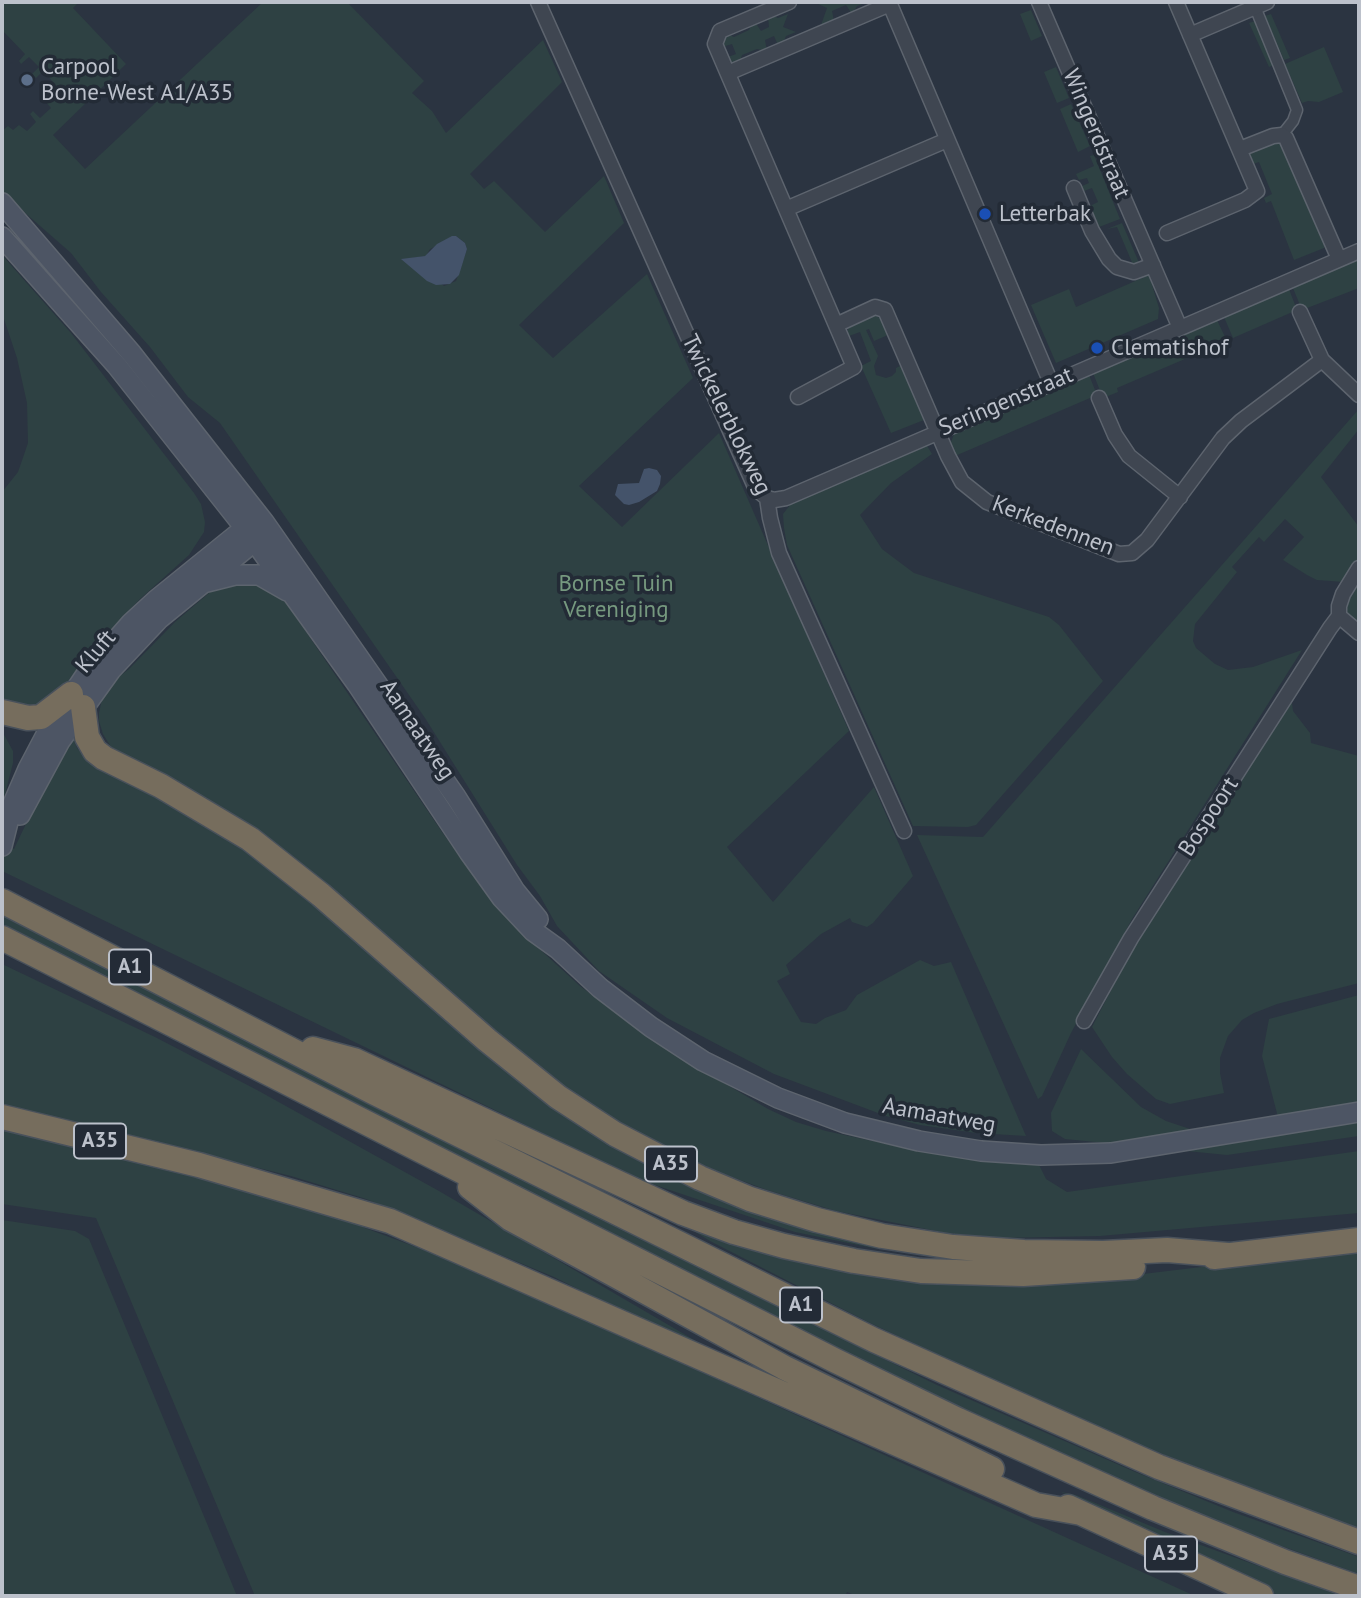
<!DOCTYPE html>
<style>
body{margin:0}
#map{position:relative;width:1361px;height:1598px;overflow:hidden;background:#2b3441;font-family:"PT Sans",sans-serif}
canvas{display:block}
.frame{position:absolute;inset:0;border:4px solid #bcc1cb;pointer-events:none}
</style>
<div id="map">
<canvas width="1361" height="1598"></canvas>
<div class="frame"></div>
</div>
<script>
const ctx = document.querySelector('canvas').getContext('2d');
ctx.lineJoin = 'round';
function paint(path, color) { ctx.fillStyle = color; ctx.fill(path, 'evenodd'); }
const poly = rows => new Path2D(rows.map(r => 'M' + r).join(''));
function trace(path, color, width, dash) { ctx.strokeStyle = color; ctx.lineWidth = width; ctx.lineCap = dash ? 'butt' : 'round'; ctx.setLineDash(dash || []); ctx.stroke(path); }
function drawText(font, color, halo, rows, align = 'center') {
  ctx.font = font + ' "PT Sans",sans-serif'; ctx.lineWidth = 7; ctx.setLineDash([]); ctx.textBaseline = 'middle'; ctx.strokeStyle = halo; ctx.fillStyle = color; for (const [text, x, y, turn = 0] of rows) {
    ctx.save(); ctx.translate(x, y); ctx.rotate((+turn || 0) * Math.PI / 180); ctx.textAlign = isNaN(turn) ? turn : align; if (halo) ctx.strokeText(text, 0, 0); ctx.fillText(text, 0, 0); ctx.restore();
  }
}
paint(poly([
 [2,2,79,2,73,8,126,64,53,135,85,169,263,2,347,2,424,81,412,93,432,111,446,133,543,40,562,82,470,174,484,189,494,181,545,232,604,176,624,223,519,325,553,358,647,274,693,378,579,486,622,527,719,433,849,731,727,847,773,902,874,787,913,876,873,923,867,927,852,922,850,918,821,934,786,965,790,974,777,981,801,1022,816,1024,825,1018,846,1010,857,995,920,960,934,966,951,962,1026,1136,976,1133,920,1125,886,1116,774,1074,667,1018,599,971,557,926,540,896,517,865,425,718,220,423,188,397,150,347,101,292,71,253,7,197,2,189,2,131,8,126,13,130,19,125,27,131,36,122,30,114,33,111,40,118,51,108,44,100,50,94,46,89,53,82,43,71,36,78,32,74,39,67,29,57,21,64,19,61,25,54,2,30],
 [456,236,465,243,467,249,456,281,444,286,413,258,426,256,430,249],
 [814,2,868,2,857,6,852,14,846,5,832,11,834,21,824,26,821,25,827,8],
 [1031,10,1042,36,1031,41,1020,14],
 [788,14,783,27,796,32,786,36,783,43,777,43,774,36,765,40,767,51,757,49,742,55,740,62,734,64,728,62,728,57,736,54,732,44,722,47,722,36,727,34,734,37,749,30,752,24,755,22,761,31,769,27,768,17,771,15,778,18],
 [1271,14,1290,58,1284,60,1265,16],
 [1255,21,1274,65,1269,67,1249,23],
 [1324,47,1343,92,1319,102,1308,101,1302,103,1285,64],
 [1056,67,1069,98,1057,103,1044,72],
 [1071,104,1090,146,1078,152,1060,109],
 [1278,142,1282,143,1325,243,1324,248,1294,260,1271,201,1266,203,1264,198,1272,194,1259,162,1250,165,1248,158,1251,150],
 [1094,155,1120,219,1099,227,1090,206,1098,202,1092,188,1084,191,1082,186,1089,183,1087,178,1079,180,1076,174,1094,166,1090,156],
 [1122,223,1140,265,1134,267,1117,227,1107,229],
 [2,255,71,333,194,493,201,504,205,522,204,532,189,555,140,599,91,650,61,691,36,708,2,701,2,492,18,472,28,443,27,403,17,358,2,313],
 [1359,259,1359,288,1302,310,1293,288],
 [1149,275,1159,308,1158,319,1056,363,1031,305,1069,289,1076,307],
 [1289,289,1297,310,1233,338,1224,317],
 [874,315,880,318,888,335,874,341,869,329,866,330,878,356,874,366,876,375,886,378,892,376,896,372,896,368,902,365,924,420,891,433,861,366,871,361,860,332,849,336,847,333,849,326],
 [1217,320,1227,341,1117,388,1118,392,1103,398,1093,373],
 [1089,375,1097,395,955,456,949,447,955,432],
 [1359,409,1359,429,1321,477,1359,527,1359,558,1344,582,1317,580,1307,575,1283,560,1304,537,1285,519,1264,542,1259,537,1232,567,1237,572,1195,624,1193,641,1196,648,1215,664,1228,670,1253,667,1302,650,1132,919,1071,1033,1042,1096,1038,1099,917,835,983,837],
 [926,444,932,454,891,483,860,515,882,549,914,573,1049,617,1059,625,1103,681,976,825,968,827,913,826,787,545,784,528,783,514,794,500],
 [231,580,269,586,285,601,442,832,485,892,511,923,580,986,653,1041,768,1109,796,1122,826,1131,914,1150,1009,1163,1038,1163,1046,1179,1067,1192,1359,1151,1359,1213,1100,1236,1001,1238,946,1233,836,1211,767,1190,724,1174,640,1137,547,1079,111,747,103,734,99,721,99,713,103,694,116,679,129,669,175,622,216,587],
 [1359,583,1359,628,1346,617,1345,604],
 [1291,695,1293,711,1310,733,1311,743,1359,756,1359,983,1277,1004,1254,1013,1242,1020,1228,1036,1220,1058,1220,1073,1224,1093,1170,1104,1156,1099,1127,1074,1112,1057,1092,1027,1135,944],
 [2,731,13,751,13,763,2,806],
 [72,736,77,748,83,755,202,816,619,1147,947,1257,873,1248,795,1232,637,1179,2,871,2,845,14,849,54,765],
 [2,911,817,1326,937,1385,1133,1471,1233,1512,1359,1557,1359,1574,1229,1527,1048,1454,2,933],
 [2,964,155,1037,257,1090,439,1191,744,1369,693,1347,554,1277,366,1199,291,1176,2,1105],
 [1359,995,1359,1136,1227,1155,1065,1139,1052,1131,1051,1113,1081,1049,1141,1107,1166,1121,1223,1140,1279,1121,1262,1056,1269,1019],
 [2,1128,246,1188,347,1218,365,1228,440,1256,554,1305,1195,1596,857,1596,847,1592,845,1596,255,1596,96,1218,2,1204],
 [2,1220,75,1231,89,1239,237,1596,2,1596],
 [679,1222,726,1240,776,1257,857,1274,1118,1277,1359,1248,1359,1529,1131,1442,976,1373,866,1321,710,1241],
 [1061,1492,1076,1495,1165,1532,1341,1596,1280,1596]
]), '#2e4143');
paint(poly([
 [452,236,456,236,465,243,467,249,459,275,450,284,436,285,427,281,401,259,425,256,437,244],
 [649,468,657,470,661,476,660,484,657,491,639,502,629,505,624,504,615,495,618,484,639,483,644,469]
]), '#44536a');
const pedestrian = poly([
 [1253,2,1297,110,1293,121,1282,135]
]);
const minor = poly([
 [538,2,756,489,767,498,774,500,786,498,1359,251],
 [789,2,720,31,715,44,854,367,798,397],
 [889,2,1051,383],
 [1039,2,1180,328],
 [1190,35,1267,2],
 [728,73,890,4],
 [1240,149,1273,136,1282,135,1286,138,1339,259],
 [1074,188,1092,231,1109,259,1117,267,1134,272,1153,265],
 [786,209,947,140],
 [1167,233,1245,200,1257,191,1176,2],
 [1300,312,1322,360,1359,395],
 [836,325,875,307,885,310,948,456,962,482,987,502,1119,554,1132,553,1147,540,1223,438,1241,421,1322,360],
 [1099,398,1115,435,1129,456,1180,497],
 [767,498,770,518,779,553,904,831],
 [1359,568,1343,594,1339,606,1339,616,1359,633],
 [1084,1021,1131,938,1330,628,1339,616]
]);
const secondary = poly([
 [2,203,132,354,264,522,456,797,515,891,538,919],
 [2,237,117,366,245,528,357,684,469,852,502,898,533,931,558,949,600,988,651,1027,703,1061,778,1098,845,1123,919,1141,981,1151,1041,1155,1111,1153,1359,1112],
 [207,582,235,575,259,575,287,591],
 [20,815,60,741,111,670,159,619,255,541,259,531],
 [2,846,12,806,28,769,48,731,87,673,131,623,156,600,245,528,256,524]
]);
const motorway = poly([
 [83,707,87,737,95,751,104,758,161,786,250,839,321,895,487,1040,558,1097,615,1134,700,1178,750,1199,817,1220,882,1236,953,1247,1024,1252,1103,1253,1167,1250,1228,1255],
 [2,712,28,718,41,717,71,694],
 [2,901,373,1092,874,1340,1159,1467,1359,1542],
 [2,938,836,1361,958,1420,1153,1508,1285,1562,1359,1588],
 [313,1049,354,1060,683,1213,734,1232,784,1246,854,1261,921,1271,1023,1274,1133,1267],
 [2,1117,199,1165,390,1221,1036,1505,1081,1513],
 [470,1187,511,1219,613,1274,785,1368,992,1469],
 [1214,1257,1359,1240],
 [1068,1507,1261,1596]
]);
trace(pedestrian, '#5d646e', 13);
trace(minor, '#5d646e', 17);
trace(secondary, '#5d646e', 22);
trace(motorway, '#49515b', 27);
trace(pedestrian, '#3f4651', 10);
trace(minor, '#3f4651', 14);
trace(secondary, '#4d5564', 19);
trace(motorway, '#766d5d', 24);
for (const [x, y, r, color] of [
 [27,80,7,"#5c6f8a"],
 [985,214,7,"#1a4fb4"],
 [1097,348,7,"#1a4fb4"]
]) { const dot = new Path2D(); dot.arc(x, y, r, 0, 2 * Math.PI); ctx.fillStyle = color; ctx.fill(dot); trace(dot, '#232b36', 2.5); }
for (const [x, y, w] of [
 [130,967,42],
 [100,1141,52],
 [671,1164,52],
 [801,1305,42],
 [1171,1554,52]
]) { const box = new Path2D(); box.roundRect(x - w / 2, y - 17.5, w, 35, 5); ctx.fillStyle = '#232b36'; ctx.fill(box); trace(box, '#bcc1cb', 2); }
drawText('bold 21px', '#bcc1cb', null, [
 ["A1",130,967],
 ["A35",100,1141],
 ["A35",671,1164],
 ["A1",801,1305],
 ["A35",1171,1554]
]);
drawText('23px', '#bcc1cb', '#232b36', [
 ["Carpool",41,67],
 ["Borne-West A1/A35",41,93],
 ["Letterbak",999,214],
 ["Clematishof",1111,348]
], 'left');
drawText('23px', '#bcc1cb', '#232b36', [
 ["Wingerdstraat",1096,134,67],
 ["Seringenstraat",1006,402,-23],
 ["Twickelerblokweg",726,415,64],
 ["Kerkedennen",1053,526,21],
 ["Kluft",96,652,-50],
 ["Aamaatweg",417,730,56],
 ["Bospoort",1209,817,-57],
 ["Aamaatweg",939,1116,10]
]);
drawText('23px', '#76997f', '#232b36', [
 ["Bornse Tuin",616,584],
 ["Vereniging",616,610]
]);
</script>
